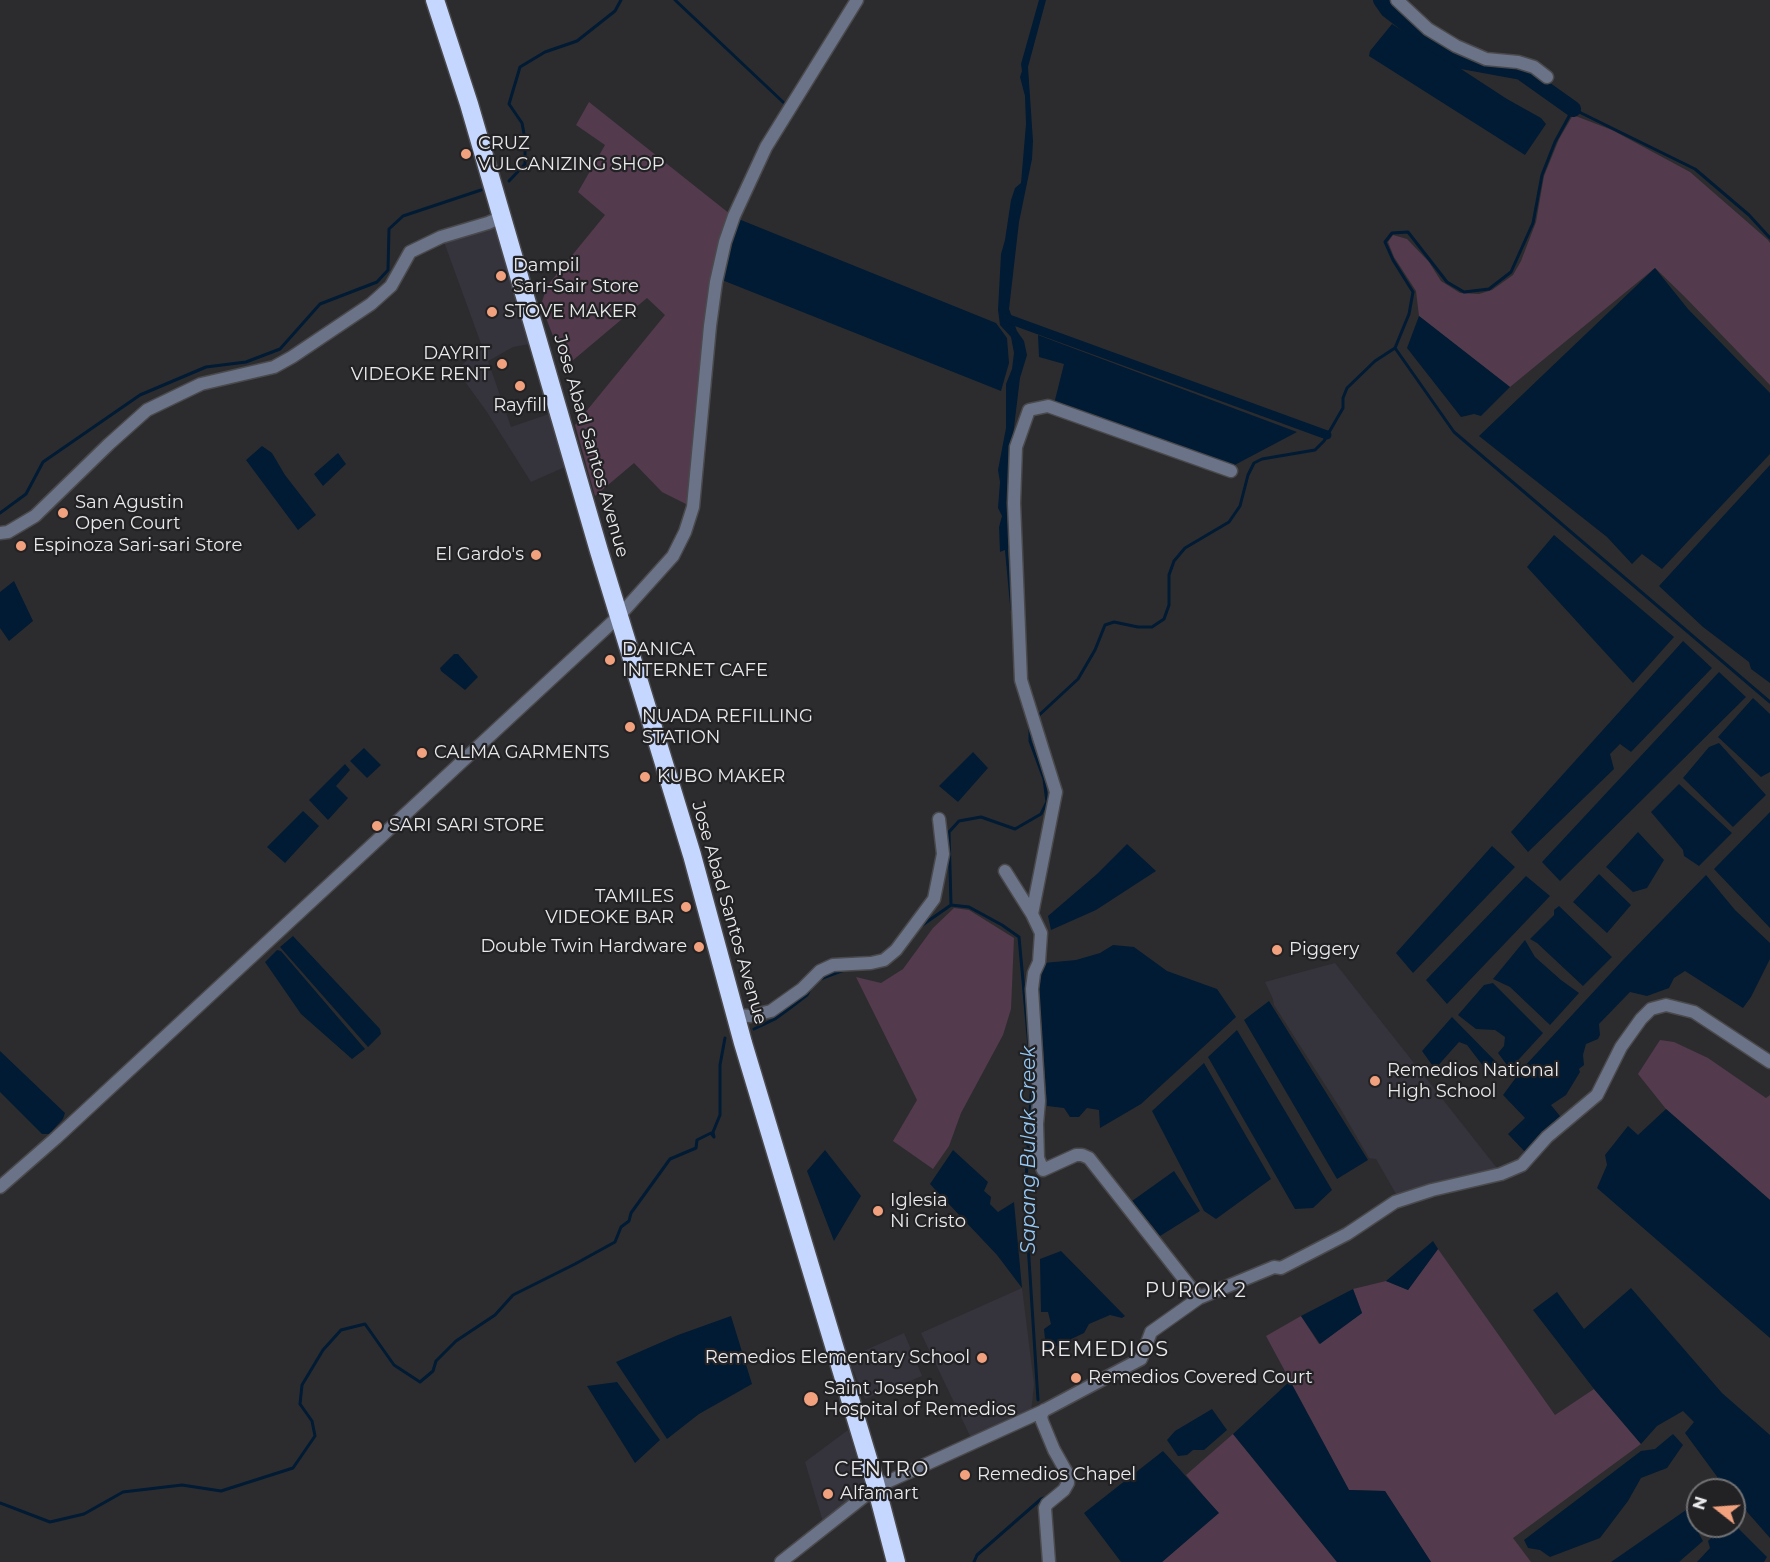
<!DOCTYPE html>
<style>
body{margin:0}
#map{position:relative;width:1770px;height:1562px;overflow:hidden;background:#2c2c2f;font-family:Montserrat,sans-serif}
canvas{display:block}
.north{position:absolute;left:1686px;top:1478px;width:60px;height:60px;box-sizing:border-box;background:#222225;border:2px solid #727274;border-radius:50%;rotate:287deg;font-size:16px;font-weight:700;line-height:24px;text-align:center;color:#e9e9eb}
.north::after{content:'';display:block;margin:auto;width:21px;height:27px;background:#f1a17d;clip-path:polygon(50% 0,100% 100%,50% 72%,0 100%)}
</style>
<div id="map">
<canvas width="1770" height="1562"></canvas>
<div class="north">N</div>
</div>
<script>
const ctx = document.querySelector('canvas').getContext('2d');
ctx.lineJoin = 'round';
function paint(path, color) { ctx.fillStyle = color; ctx.fill(path, 'evenodd'); }
const poly = rows => new Path2D(rows.map(r => 'M' + r).join(''));
function trace(path, color, width, dash) { ctx.strokeStyle = color; ctx.lineWidth = width; ctx.lineCap = dash ? 'butt' : 'round'; ctx.setLineDash(dash || []); ctx.stroke(path); }
function drawText(font, color, halo, rows, align = 'center') {
  ctx.font = font + ' Montserrat,sans-serif'; ctx.lineWidth = 4.5; ctx.setLineDash([]); ctx.textBaseline = 'middle'; ctx.strokeStyle = halo; ctx.fillStyle = color; for (const [text, x, y, turn = 0] of rows) {
    ctx.save(); ctx.translate(x, y); ctx.rotate((+turn || 0) * Math.PI / 180); ctx.textAlign = isNaN(turn) ? turn : align; if (halo) ctx.strokeText(text, 0, 0); ctx.fillText(text, 0, 0); ctx.restore();
  }
}
paint(poly([
 [490,225,497,226,529,344,513,347,488,361,511,427,549,414,567,466,531,482,487,412,456,369,483,349,443,239],
 [1335,963,1500,1172,1399,1199,1376,1159,1369,1158,1340,1108,1274,1005,1273,999,1265,982],
 [1022,1288,1034,1384,1031,1413,972,1440,921,1333],
 [904,1333,922,1376,865,1399,848,1358],
 [848,1430,867,1492,824,1525,805,1462]
]), '#35343d');
paint(poly([
 [589,102,730,214,690,506,662,492,634,463,595,496,575,425,665,315,647,298,565,367,541,305,547,286,605,215,578,192,605,145,576,125],
 [1573,115,1612,130,1690,172,1768,240,1770,243,1770,385,1684,296,1655,268,1510,387,1419,316,1416,291,1394,257,1388,242,1393,235,1407,239,1429,262,1441,281,1460,293,1479,294,1492,290,1513,275,1521,261,1536,222,1544,176,1559,139],
 [954,908,969,910,1014,938,1011,1009,1003,1035,961,1113,949,1146,933,1169,893,1141,917,1100,856,977,881,983,903,969,933,928],
 [1660,1040,1674,1042,1708,1058,1766,1098,1770,1095,1770,1200,1666,1109,1638,1074],
 [1438,1249,1555,1415,1594,1389,1641,1444,1513,1538,1531,1562,1431,1562,1385,1491,1349,1490,1266,1336,1301,1316,1319,1344,1362,1313,1353,1289,1386,1281,1408,1290],
 [1233,1434,1337,1562,1162,1562,1218,1513,1186,1475]
]), '#533a4d');
paint(poly([
 [1039,0,1046,0,1028,67,1033,141,1032,159,1019,222,1009,309,1017,331,1024,341,1027,355,1020,378,1011,452,1012,547,1000,552,999,527,1002,516,998,508,1000,482,998,470,1006,428,1006,384,1012,369,1014,353,1011,337,1000,325,998,310,1001,254,1005,240,1011,200,1015,188,1021,183,1026,124,1025,96,1020,77,1022,71,1021,64],
 [1392,24,1507,99,1541,118,1546,124,1525,155,1369,56,1370,51],
 [736,218,996,323,1007,338,1009,363,1001,391,722,280],
 [1655,268,1688,309,1770,393,1770,454,1662,569,1642,554,1632,564,1607,537,1479,436],
 [1419,316,1510,387,1481,416,1474,414,1461,417,1407,348],
 [1038,335,1297,432,1229,468,1054,404,1064,364,1039,357],
 [262,446,272,453,285,475,316,515,298,530,246,460],
 [338,453,346,464,323,486,314,474],
 [1770,465,1770,683,1751,669,1749,662,1703,627,1659,586],
 [1554,535,1674,637,1633,683,1527,567],
 [14,581,33,621,9,641,0,628,0,592],
 [1683,641,1712,668,1631,752,1620,744,1610,754,1614,769,1528,852,1511,832],
 [454,654,458,654,478,677,465,690,441,671,440,668],
 [1719,672,1746,697,1560,881,1542,862],
 [1753,698,1770,714,1770,772,1761,777,1718,737],
 [1719,743,1766,795,1733,827,1683,778,1709,747],
 [364,748,381,765,367,778,350,761],
 [973,752,988,768,958,802,939,786],
 [345,764,350,770,336,786,348,798,328,820,309,800],
 [1679,784,1732,833,1699,866,1684,856,1683,850,1651,812],
 [303,811,319,826,285,863,267,847],
 [1770,812,1770,928,1714,869],
 [1638,832,1664,860,1647,888,1633,892,1606,867],
 [1127,844,1156,871,1096,910,1051,930,1048,916,1097,874],
 [1492,846,1515,867,1413,973,1396,953],
 [1599,874,1631,905,1607,933,1573,902],
 [1706,875,1735,910,1770,943,1770,959,1751,997,1743,1008,1685,971,1674,978,1669,988,1647,996,1630,992,1599,1024,1600,1035,1598,1039,1586,1044,1583,1055,1584,1065,1579,1069,1580,1072,1566,1095,1551,1105,1564,1121,1526,1153,1508,1134,1525,1118,1503,1095,1523,1068,1622,961],
 [1526,876,1550,896,1447,1004,1426,980],
 [1559,906,1612,957,1583,986,1537,943,1530,939,1554,915,1554,910],
 [293,936,380,1029,381,1034,368,1047,280,947],
 [1525,940,1535,957,1561,980,1579,993,1550,1025,1510,987,1493,979],
 [1113,945,1134,947,1167,971,1217,989,1236,1017,1141,1104,1100,1128,1099,1110,1087,1108,1079,1117,1070,1117,1064,1108,1047,1106,1038,978,1043,963,1076,960,1100,953],
 [277,950,281,951,365,1049,352,1059,301,1014,265,962],
 [1493,983,1543,1033,1510,1069,1498,1053,1504,1046,1505,1037,1495,1030,1476,1029,1458,1015,1484,985],
 [1269,1001,1368,1160,1337,1179,1244,1020],
 [1452,1017,1506,1072,1490,1075,1467,1045,1459,1042,1435,1069,1422,1051],
 [1237,1030,1332,1190,1313,1208,1295,1209,1208,1057],
 [0,1051,65,1113,63,1119,49,1134,42,1134,0,1092],
 [1204,1063,1271,1179,1216,1219,1204,1211,1152,1111],
 [1666,1109,1770,1200,1770,1338,1597,1188,1607,1165,1605,1155,1628,1126,1638,1135],
 [825,1150,861,1196,834,1241,807,1171],
 [953,1150,988,1182,984,1191,991,1197,990,1204,998,1212,1014,1202,1022,1288,997,1255,930,1184],
 [1174,1171,1200,1211,1160,1236,1132,1201],
 [1433,1241,1438,1249,1408,1290,1386,1281],
 [1061,1251,1125,1316,1122,1318,1110,1315,1089,1324,1084,1333,1046,1351,1044,1329,1051,1324,1048,1312,1041,1312,1040,1259],
 [1631,1288,1722,1393,1770,1435,1770,1538,1734,1497,1734,1490,1728,1490,1721,1482,1685,1433,1694,1422,1683,1411,1657,1426,1641,1444,1594,1389,1533,1310,1557,1292,1584,1329],
 [1353,1289,1362,1313,1320,1344,1301,1316],
 [731,1316,752,1384,699,1414,667,1439,616,1362,678,1335],
 [1290,1381,1349,1490,1385,1491,1431,1562,1337,1562,1233,1434],
 [617,1382,660,1440,635,1463,587,1386],
 [1212,1409,1227,1430,1204,1450,1193,1450,1187,1455,1178,1456,1167,1440,1175,1431],
 [1673,1434,1683,1445,1667,1468,1641,1478,1628,1501,1600,1538,1550,1557,1540,1550,1528,1548,1524,1540,1641,1451,1655,1449],
 [1163,1451,1219,1513,1162,1562,1121,1562,1084,1513],
 [1686,1510,1703,1541,1679,1562,1611,1562],
 [1734,1524,1767,1557,1764,1562,1697,1562,1710,1548,1708,1541,1724,1526,1734,1526]
]), '#001b33');
trace(poly([
 [675,0,783,102],
 [509,181,525,164,525,139,522,123,509,104,520,67,545,52,577,41,615,11,621,0],
 [1395,348,1454,432,1770,702],
 [0,513,26,494,43,462,140,395,206,367,246,362,280,349,320,304,377,282,388,270,389,229,403,216,481,190],
 [1006,545,1012,610],
 [1036,718,1078,679,1095,650,1105,625,1114,622,1138,627,1152,627,1164,619,1169,605,1169,575,1174,561,1185,548,1229,522,1240,506,1248,475,1254,463,1262,459,1315,450,1324,441,1343,408,1343,398,1347,388,1375,361,1395,348,1409,314,1413,292,1393,260,1385,242,1392,233,1408,232,1447,282,1464,292,1489,289,1511,272,1533,223,1542,175,1555,142,1573,109,1695,169,1749,215,1770,238],
 [951,905,949,832,959,821,981,817,1015,829,1041,814,1047,802,1044,779,1030,741,1030,726],
 [921,926,951,905,969,907,1002,925,1019,937,1032,1079,1025,1197,1038,1400],
 [820,979,844,970],
 [754,1029,775,1019,790,1008,807,995,811,987],
 [1051,1456,1062,1476],
 [0,1503,50,1522,84,1514,123,1492,182,1485,221,1491,293,1468,315,1436,312,1421,300,1404,302,1385,323,1350,341,1330,365,1324,394,1365,420,1382,433,1371,436,1361,456,1341,495,1315,513,1295,575,1264,615,1242,621,1227,629,1221,631,1213,670,1159,696,1148,697,1140,711,1133,714,1137,713,1132,720,1115,720,1065,725,1038],
 [974,1562,977,1555,1041,1499,1048,1497]
]), '#001b33', 3);
trace(poly([
 [1006,318,1327,435]
]), '#001b33', 9);
trace(poly([
 [1381,0,1388,10,1426,39,1461,61,1521,72,1573,109]
]), '#001b33', 16);
const minor = poly([
 [1397,0,1428,29,1456,46,1486,59,1518,62,1534,67,1547,77],
 [0,533,8,532,35,516,109,444,147,410,201,384,274,367,292,357,371,304,391,286,410,252,441,237,488,223,502,217],
 [1005,871,1032,914,1041,933,1039,962,1034,973,1032,989,1039,1101,1037,1124,1038,1158,1043,1170,1076,1155,1082,1155,1089,1158,1199,1298],
 [1032,914,1056,792,1021,680,1014,503,1016,447,1029,410,1048,406,1231,471],
 [736,1015,750,1016,771,1011,802,989,820,971,833,965,871,963,884,960,896,950,934,899,943,854,939,819],
 [0,1187,56,1138,619,616,673,556,685,532,693,507,710,326,716,282,725,242,734,216,766,147,857,0],
 [1044,1410,1041,1416,1042,1421,1054,1450,1067,1473,1068,1483,1064,1490,1047,1504,1045,1508,1049,1562],
 [781,1562,876,1487,1043,1411,1141,1359,1151,1332,1199,1298,1274,1267,1281,1268,1347,1234,1395,1202,1432,1190,1501,1174,1522,1165,1547,1137,1597,1095,1621,1047,1641,1019,1651,1009,1666,1005,1694,1012,1770,1062]
]);
const highway = poly([
 [435,0,469,104,599,551,692,855,743,1043,875,1482,896,1562]
]);
trace(minor, '#4a4a4d', 15);
trace(highway, '#4a4a4d', 21);
trace(minor, '#6b7388', 12);
trace(highway, '#c5d6ff', 18);
for (const [x, y, r, color] of [
 [466,154,6,"#f1a17d"],
 [501,276,6,"#f1a17d"],
 [492,312,6,"#f1a17d"],
 [502,364,6,"#f1a17d"],
 [520,386,6,"#f1a17d"],
 [63,513,6,"#f1a17d"],
 [21,546,6,"#f1a17d"],
 [536,555,6,"#f1a17d"],
 [610,660,6,"#f1a17d"],
 [630,727,6,"#f1a17d"],
 [422,753,6,"#f1a17d"],
 [645,777,6,"#f1a17d"],
 [377,826,6,"#f1a17d"],
 [686,907,6,"#f1a17d"],
 [699,947,6,"#f1a17d"],
 [1277,950,6,"#f1a17d"],
 [1375,1081,6,"#f1a17d"],
 [878,1211,6,"#f1a17d"],
 [982,1358,6,"#f1a17d"],
 [1076,1378,6,"#f1a17d"],
 [811,1399,8,"#f1a17d"],
 [965,1475,6,"#f1a17d"],
 [828,1494,6,"#f1a17d"]
]) { const dot = new Path2D(); dot.arc(x, y, r, 0, 2 * Math.PI); ctx.fillStyle = color; ctx.fill(dot); trace(dot, '#222225', 2); }
drawText('18px', '#e9e9eb', '#222225', [
 ["CRUZ",478,144],
 ["VULCANIZING SHOP",478,165],
 ["Dampil",513,266],
 ["Sari-Sair Store",513,287],
 ["STOVE MAKER",504,312],
 ["DAYRIT",490,354,"right"],
 ["VIDEOKE RENT",490,375,"right"],
 ["Rayfill",520,406,"center"],
 ["San Agustin",75,503],
 ["Open Court",75,524],
 ["Espinoza Sari-sari Store",33,546],
 ["El Gardo's",524,555,"right"],
 ["DANICA",622,650],
 ["INTERNET CAFE",622,671],
 ["NUADA REFILLING",642,717],
 ["STATION",642,738],
 ["CALMA GARMENTS",434,753],
 ["KUBO MAKER",657,777],
 ["SARI SARI STORE",389,826],
 ["TAMILES",674,897,"right"],
 ["VIDEOKE BAR",674,918,"right"],
 ["Double Twin Hardware",687,947,"right"],
 ["Piggery",1289,950],
 ["Remedios National",1387,1071],
 ["High School",1387,1092],
 ["Iglesia",890,1201],
 ["Ni Cristo",890,1222],
 ["Remedios Elementary School",970,1358,"right"],
 ["Remedios Covered Court",1088,1378],
 ["Saint Joseph",824,1389],
 ["Hospital of Remedios",824,1410],
 ["Remedios Chapel",977,1475],
 ["Alfamart",840,1494]
], 'left');
drawText('18px', '#e9e9eb', '#222225', [
 ["Jose Abad Santos Avenue",591,446,74],
 ["Jose Abad Santos Avenue",729,913,74]
]);
drawText('italic 20px', '#95caf7', '#222225', [
 ["Sapang Bulak Creek",1029,1150,-90]
]);
ctx.letterSpacing = '1.5px';
drawText('20px', '#e9e9eb', '#222225', [
 ["PUROK 2",1196,1291],
 ["CENTRO",882,1470]
]);
ctx.letterSpacing = '0px';
ctx.letterSpacing = '1.5px';
drawText('21px', '#e9e9eb', '#222225', [
 ["REMEDIOS",1105,1350]
]);
ctx.letterSpacing = '0px';
</script>
